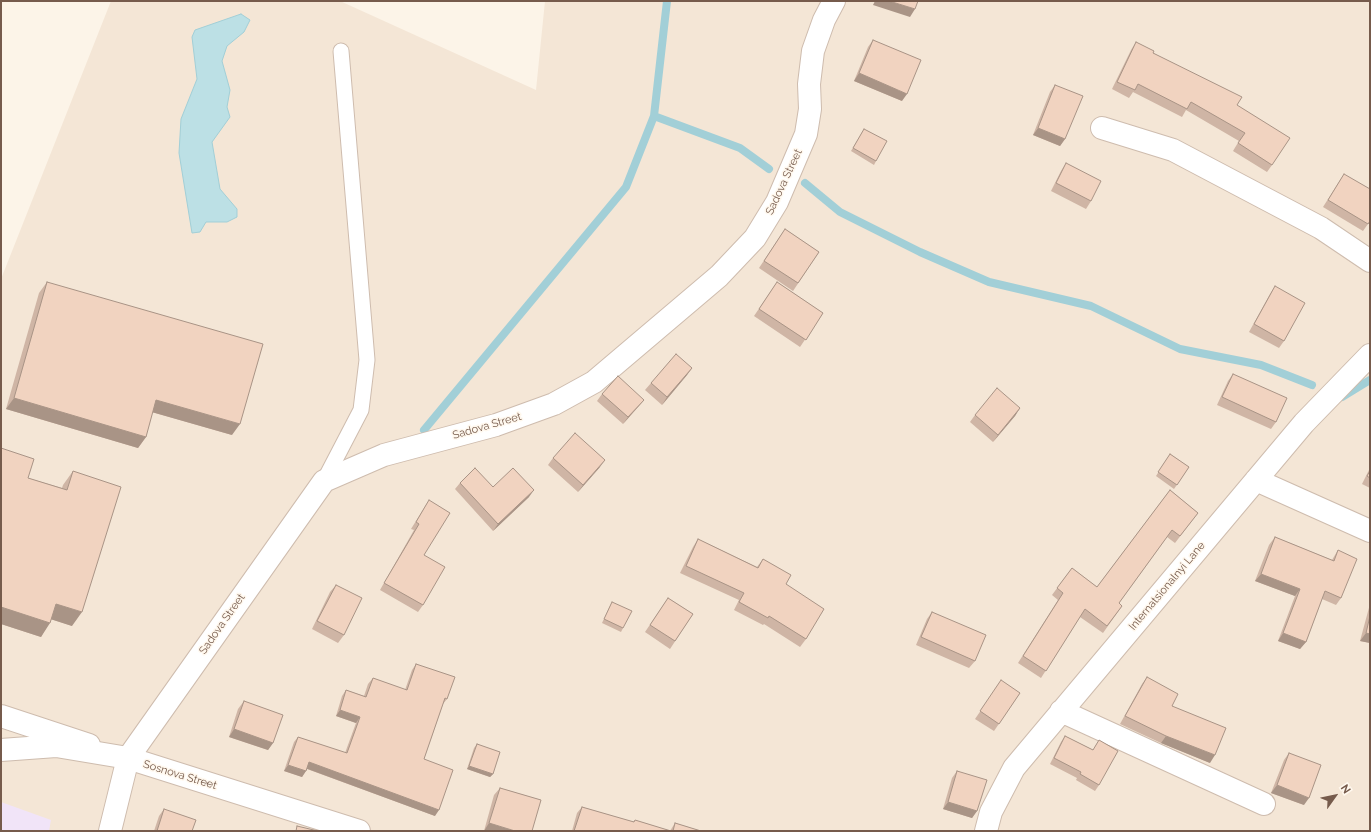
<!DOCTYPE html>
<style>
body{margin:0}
#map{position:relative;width:1371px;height:832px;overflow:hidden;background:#fcf4e8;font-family:Raleway,sans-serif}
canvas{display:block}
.frame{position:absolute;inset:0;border:2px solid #765b4c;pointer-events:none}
.north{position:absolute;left:1315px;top:776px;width:40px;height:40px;-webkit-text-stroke:3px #fff8ee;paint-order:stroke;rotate:57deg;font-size:11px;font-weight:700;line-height:16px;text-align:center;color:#765b4c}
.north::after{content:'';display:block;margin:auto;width:14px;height:18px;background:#765b4c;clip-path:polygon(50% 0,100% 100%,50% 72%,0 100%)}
</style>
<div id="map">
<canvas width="1371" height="832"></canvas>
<div class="frame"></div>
<div class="north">N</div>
</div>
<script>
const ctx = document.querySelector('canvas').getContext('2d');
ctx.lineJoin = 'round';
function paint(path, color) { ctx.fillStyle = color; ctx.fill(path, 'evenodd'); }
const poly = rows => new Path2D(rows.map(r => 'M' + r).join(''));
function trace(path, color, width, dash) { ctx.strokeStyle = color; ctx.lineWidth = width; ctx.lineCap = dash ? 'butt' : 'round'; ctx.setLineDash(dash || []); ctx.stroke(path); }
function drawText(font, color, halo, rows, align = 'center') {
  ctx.font = font + ' Raleway,sans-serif'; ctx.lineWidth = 3; ctx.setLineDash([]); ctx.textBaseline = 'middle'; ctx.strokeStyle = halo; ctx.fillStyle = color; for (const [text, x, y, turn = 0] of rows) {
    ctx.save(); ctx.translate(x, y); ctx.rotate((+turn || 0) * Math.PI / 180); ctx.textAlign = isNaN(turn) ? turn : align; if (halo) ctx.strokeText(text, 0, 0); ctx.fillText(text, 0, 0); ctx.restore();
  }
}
paint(poly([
 [111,1,340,1,536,90,545,1,1370,1,1370,831,1,831,1,279]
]), '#f4e6d6');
paint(poly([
 [1,802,51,820,49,831,1,831]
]), '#f1e4f8');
const water = poly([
 [241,14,250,20,244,32,227,46,222,61,230,90,227,107,230,117,212,142,220,189,237,209,237,217,227,222,206,222,200,232,192,233,179,153,181,119,197,79,192,37,195,30,241,14]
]);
paint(water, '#bce0e5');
trace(water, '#a2cfd7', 1);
trace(poly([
 [654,116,740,148,769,169],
 [805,183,840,212,920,252,989,282,1091,306,1180,349,1261,365,1312,385],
 [1342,397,1370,380],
 [424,430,626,187,654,116,667,1]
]), '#a2cfd7', 8);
const service = poly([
 [324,481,361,410,367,360,341,51]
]);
const minor = poly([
 [1102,128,1173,150,1321,228,1370,261],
 [1256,480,1370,531],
 [1061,711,1264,804],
 [1,716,89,745],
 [110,831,128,758,324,481,384,455,496,425,554,404,594,382,719,276,755,238,777,202,806,134,810,109,809,84,813,51,824,20,834,1],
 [986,831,991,812,1014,768,1304,423,1370,355]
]);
const tertiary = poly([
 [1,750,56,746,128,758,359,831]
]);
trace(service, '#cebcae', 17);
trace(minor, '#cebcae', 24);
trace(tertiary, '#cebcae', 24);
trace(service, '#fff', 15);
trace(minor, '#fff', 22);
trace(tertiary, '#fff', 22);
paint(poly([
 [873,40,902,101,854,81,868,47],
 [1136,42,1237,105,1272,165,1267,172,1233,151,1239,141,1186,110,1182,117,1133,92,1129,98,1112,89,1131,50],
 [1055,85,1065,139,1060,146,1033,135,1050,92],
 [864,129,876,161,874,165,851,151],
 [1066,163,1091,201,1086,209,1051,191,1061,171],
 [1344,174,1370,221,1363,231,1323,207],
 [785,229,819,252,793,291,759,268],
 [47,282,232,435,152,412,146,437,138,448,6,409,39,293],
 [777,282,823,313,800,347,754,316],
 [1275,286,1284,341,1279,348,1249,332,1270,294],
 [692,368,687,375,662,405,645,390,651,383],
 [1233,374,1276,422,1271,429,1217,405,1228,381],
 [602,394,644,400,638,407,623,424,597,401],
 [1020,408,1015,416,993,442,970,422,975,415],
 [1,448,28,478,62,488,63,485,73,471,72,626,51,619,41,637,1,624],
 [1170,454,1189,467,1174,489,1156,476],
 [553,458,600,467,578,492,548,465],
 [1370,468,1370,488,1362,484],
 [460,483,493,487,529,497,493,531,455,489],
 [1170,490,1198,513,1175,543,1167,537,1119,603,1122,606,1103,633,1080,617,1041,678,1018,663,1058,600,1052,595,1072,568,1097,587],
 [429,500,424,555,423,605,418,612,380,590,414,530,411,529],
 [1275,537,1332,560,1338,550,1341,598,1336,605,1322,599,1306,642,1300,649,1278,641,1295,596,1255,581,1269,545],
 [698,539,757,567,763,559,786,584,806,639,800,647,764,624,763,625,734,610,739,600,680,573,693,547],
 [336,585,344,635,338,643,312,629,330,592],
 [668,598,693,614,670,649,645,632],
 [612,602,623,628,621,632,602,623,610,606],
 [1370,604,1370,643,1360,641],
 [932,612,975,661,969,668,916,645,927,619],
 [416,664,447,699,443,704,424,759,435,816,307,769,302,777,284,771,294,742,298,737,345,753,356,723,336,716,342,696,346,690,364,696,368,684,373,678,405,690,412,670],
 [1147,677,1172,706,1210,763,1161,743,1120,724,1142,684],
 [1001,681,1020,693,994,731,975,719],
 [244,701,273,743,268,750,229,737,238,709],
 [1065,736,1093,750,1099,740,1099,785,1095,791,1076,780,1077,778,1050,764,1061,742],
 [477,744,493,774,490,777,467,769,474,748],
 [1289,753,1304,805,1271,793,1284,760],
 [957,771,977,811,972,818,943,809,952,778],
 [500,788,541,800,484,831,494,795],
 [582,807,633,822,635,820,670,831,675,823,701,831,572,831,577,813],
 [164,809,192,831,154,831,159,816]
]), '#cfb5a5');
paint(poly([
 [875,1,889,1,915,9,910,17,873,5],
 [859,73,907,94,902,101,854,81],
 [1038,128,1065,139,1060,146,1033,135],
 [692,368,687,375,662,405,667,397],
 [14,398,146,437,138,448,6,409],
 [156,400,240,424,232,435,148,411],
 [644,400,638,407,623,424,628,417],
 [1020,408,1015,416,993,442,998,435],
 [605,460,600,467,578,492,583,485],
 [534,490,529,497,493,531,498,524],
 [1261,574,1300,589,1295,596,1255,581],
 [56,604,82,612,72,626,47,618],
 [1,607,50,623,41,637,1,624],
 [1283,633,1306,642,1300,649,1278,641],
 [1366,633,1370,634,1370,643,1360,641],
 [340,710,360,717,356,723,336,716],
 [234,729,273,743,268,750,229,737],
 [1166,736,1215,755,1210,763,1161,743],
 [309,762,439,810,435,816,305,768],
 [288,765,306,771,302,777,284,771],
 [469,766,493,774,490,777,467,769],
 [1277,785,1309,798,1304,805,1271,793],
 [948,802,977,811,972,818,943,809],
 [489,823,515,831,484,831]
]), '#a99486');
const building = poly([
 [889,1,918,1,915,9,889,1],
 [873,40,921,60,907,94,859,73,873,40],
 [1136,42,1154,51,1153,53,1242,97,1237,105,1290,138,1272,165,1238,143,1245,133,1191,102,1187,109,1138,84,1135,90,1117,82,1136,42],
 [1055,85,1083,96,1065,139,1038,128,1055,85],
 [864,129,887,141,876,161,853,148,864,129],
 [1066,163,1101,181,1091,201,1056,183,1066,163],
 [1344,174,1370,189,1370,221,1368,224,1328,200,1344,174],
 [785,229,819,252,798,283,764,261,785,229],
 [47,282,263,344,240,424,156,400,146,437,14,398,47,282],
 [777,282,823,313,806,340,759,309,777,282],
 [1275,286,1305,303,1284,341,1254,324,1275,286],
 [676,354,692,368,667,397,651,383,676,354],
 [1233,374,1287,398,1276,422,1222,397,1233,374],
 [618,376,644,400,628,417,602,394,618,376],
 [997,388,1020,408,998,435,975,415,997,388],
 [575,433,605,460,583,485,553,458,575,433],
 [1,448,34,459,28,478,67,490,73,471,121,487,82,612,56,604,50,623,1,607,1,448],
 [1170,454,1189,467,1177,485,1158,472,1170,454],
 [475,468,493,487,513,468,534,490,498,524,460,483,475,468],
 [1370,471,1370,478,1367,476,1370,471],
 [1170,490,1198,513,1180,536,1172,530,1119,603,1122,606,1107,626,1085,609,1046,671,1023,656,1063,593,1057,588,1072,568,1097,587,1170,490],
 [429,500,450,513,424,555,445,567,423,605,384,583,419,524,416,522,429,500],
 [1275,537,1334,561,1338,550,1357,559,1341,598,1325,591,1306,642,1283,633,1300,589,1261,574,1275,537],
 [698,539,758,568,763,559,791,575,786,584,824,609,806,639,769,616,768,618,739,602,744,593,686,566,698,539],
 [336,585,362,598,344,635,317,621,336,585],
 [668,598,693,614,675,641,650,625,668,598],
 [612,602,632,611,623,628,604,619,612,602],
 [932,612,986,635,975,661,921,637,932,612],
 [1370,616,1370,634,1366,633,1370,616],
 [416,664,455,677,447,699,445,698,424,759,453,770,439,810,309,762,306,771,288,765,298,737,347,753,360,717,340,710,346,690,366,697,373,678,407,690,416,664],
 [1147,677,1178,694,1172,706,1226,728,1215,755,1166,736,1125,716,1147,677],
 [1001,680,1020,693,999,724,980,711,1001,680],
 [244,701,283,715,273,743,234,729,244,701],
 [1065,736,1093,750,1099,740,1118,751,1099,785,1080,774,1081,772,1054,758,1065,736],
 [477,744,500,752,493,774,469,766,477,744],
 [1289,753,1321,765,1309,798,1277,785,1289,753],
 [957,771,987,780,977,811,948,802,957,771],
 [500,788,541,800,532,831,515,831,489,823,500,788],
 [582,807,634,822,635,820,671,831,574,831,582,807],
 [164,809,196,820,192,831,157,831,164,809],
 [675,823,701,831,673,831,675,823],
 [297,826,318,831,296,831,297,826]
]);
paint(building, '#f1d3c0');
trace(building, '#a99486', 1);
drawText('11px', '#765b4c', '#fff8ee', [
 ["Sadova Street",784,182,-65],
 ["Sadova Street",487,426,-16],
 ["Internatsionalnyi Lane",1167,586,-50],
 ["Sadova Street",222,624,-55],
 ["Sosnova Street",180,775,17]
]);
</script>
